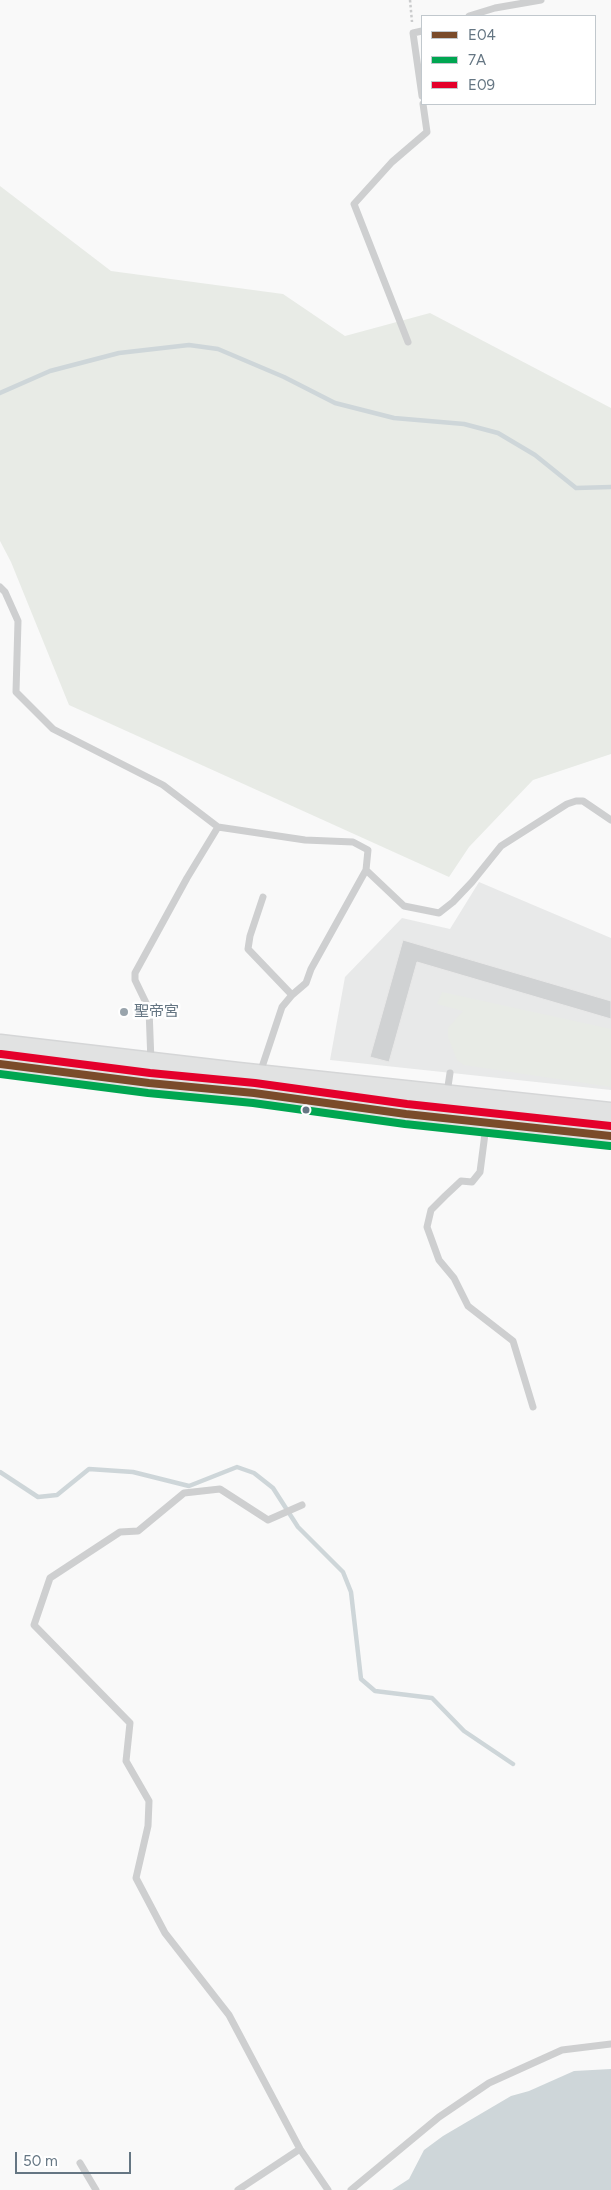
<!DOCTYPE html>
<meta charset="utf-8">
<style>
body{margin:0}
#map{position:relative;width:611px;height:2190px;overflow:hidden;background:#f9f9f9;font-family:Figtree,sans-serif}
canvas{display:block}
.legend{position:absolute;left:421px;top:15px;width:175px;height:90px;box-sizing:border-box;background:#fff;border:1px solid #c1c8cd;margin:0;padding:6px 9px;list-style:none;font-size:15px;color:#657683}
.legend li{display:flex;align-items:center;gap:10px;height:25px}
.legend b{width:25px;border:1px solid #c1c8cd}
.scale{position:absolute;left:15px;top:2152px;width:116px;height:22px;box-sizing:border-box;border:2px solid #657683;border-top:0;padding-left:6px;font-size:15px;line-height:18px;white-space:nowrap;color:#657683;-webkit-text-stroke:4px #fff;paint-order:stroke}
</style>
<div id="map">
<canvas width="611" height="2190"></canvas>
<ul class="legend">
<li><b style="height:6px;background:#7a4b2a"></b>E04</li>
<li><b style="height:6px;background:#00a651"></b>7A</li>
<li><b style="height:6px;background:#e4002b"></b>E09</li>
</ul>
<div class="scale">50 m</div>
</div>
<script>
const ctx = document.querySelector('canvas').getContext('2d');
ctx.lineJoin = 'round';
function paint(path, color) { ctx.fillStyle = color; ctx.fill(path, 'evenodd'); }
const poly = rows => new Path2D(rows.map(r => 'M' + r).join(''));
function trace(path, color, width, dash) { ctx.strokeStyle = color; ctx.lineWidth = width; ctx.lineCap = dash ? 'butt' : 'round'; ctx.setLineDash(dash || []); ctx.stroke(path); }
function drawText(font, color, halo, rows, align = 'center') {
  ctx.font = font + ' Figtree,"Noto Sans TC",sans-serif'; ctx.lineWidth = 5; ctx.setLineDash([]); ctx.textBaseline = 'middle'; ctx.strokeStyle = halo; ctx.fillStyle = color; for (const [text, x, y, turn = 0] of rows) {
    ctx.save(); ctx.translate(x, y); ctx.rotate((+turn || 0) * Math.PI / 180); ctx.textAlign = isNaN(turn) ? turn : align; if (halo) ctx.strokeText(text, 0, 0); ctx.fillText(text, 0, 0); ctx.restore();
  }
}
paint(poly([
 [479,882,611,938,611,1090,330,1060,345,977,402,918,450,929]
]), '#e8e9e9');
paint(poly([
 [0,186,111,271,283,294,345,336,430,313,611,408,611,754,533,780,469,847,449,877,69,705,11,562,0,541],
 [442,992,611,1029,611,1087,464,1065,457,1060,448,1037,448,1028,463,1011,437,1004]
]), '#e8ebe6');
paint(poly([
 [611,2069,611,2190,392,2190,409,2179,424,2150,443,2136,511,2096,529,2091,574,2071]
]), '#ced6d9');
trace(poly([
 [0,393,50,371,119,353,189,345,218,349,284,377,335,403,394,418,464,424,498,433,535,455,576,488,611,487],
 [0,1472,38,1497,57,1495,89,1469,133,1472,189,1486,237,1467,254,1473,273,1488,298,1527,343,1572,351,1592,361,1679,375,1691,432,1698,464,1731,513,1764]
]), '#ced6d9', 4.5);
const building = poly([
 [403,940,611,1001,611,1019,417,962,389,1062,370,1057,403,940]
]);
paint(building, '#d0d2d3');
trace(building, '#e8e8e8', 1);
const primary = poly([
 [0,1046,238,1074,611,1114],
 [0,1064,149,1083,254,1093,406,1114,611,1136]
]);
trace(primary, '#d5d6d7', 25);
trace(poly([
 [410,0,412,22]
]), '#cbcccd', 2.5, [2.5, 2.5]);
trace(poly([
 [469,16,495,8,541,0],
 [422,31,413,33,422,96],
 [408,342,354,204,392,162,427,132,423,104],
 [0,587,5,592,18,621,16,692,53,729,163,785,218,827,305,840,353,842,368,850,366,870,311,969,306,983,292,995,282,1007,260,1073],
 [366,870,404,906,439,913,453,902,472,882,501,846,567,804,576,801,583,801,611,820],
 [263,897,250,936,248,949,292,995],
 [151,1062,149,1009,135,980,135,973,187,878,218,827],
 [447,1093,450,1073],
 [486,1126,480,1172,472,1182,461,1181,445,1196,431,1210,427,1227,439,1260,454,1278,468,1306,513,1341,533,1407],
 [302,1505,268,1520,220,1489,184,1493,138,1531,120,1532,50,1578,34,1625,130,1723,126,1761,149,1801,148,1826,136,1878,165,1933,229,2015,300,2149,328,2190],
 [80,2163,96,2190],
 [238,2190,300,2149],
 [351,2190,439,2117,489,2083,562,2050,611,2044]
]), '#cecfd0', 7);
trace(primary, '#e1e2e2', 22);
trace(poly([
 [0,1064,149,1083,254,1093,406,1114,611,1136]
]), '#7a4b2a', 8);
trace(poly([
 [0,1074,148,1093,253,1103,405,1124,610,1146]
]), '#00a651', 8);
trace(poly([
 [1,1054,150,1073,255,1083,407,1104,611,1126]
]), '#e4002b', 8);
for (const [x, y, r, color] of [
 [124,1012,5,"#99a4ac"],
 [306,1110,4.5,"#657683"]
]) { const dot = new Path2D(); dot.arc(x, y, r, 0, 2 * Math.PI); ctx.fillStyle = color; ctx.fill(dot); trace(dot, '#fff', 2); }
drawText('15px', '#657683', '#fff', [
 ["聖帝宮",134,1012]
], 'left');
</script>
